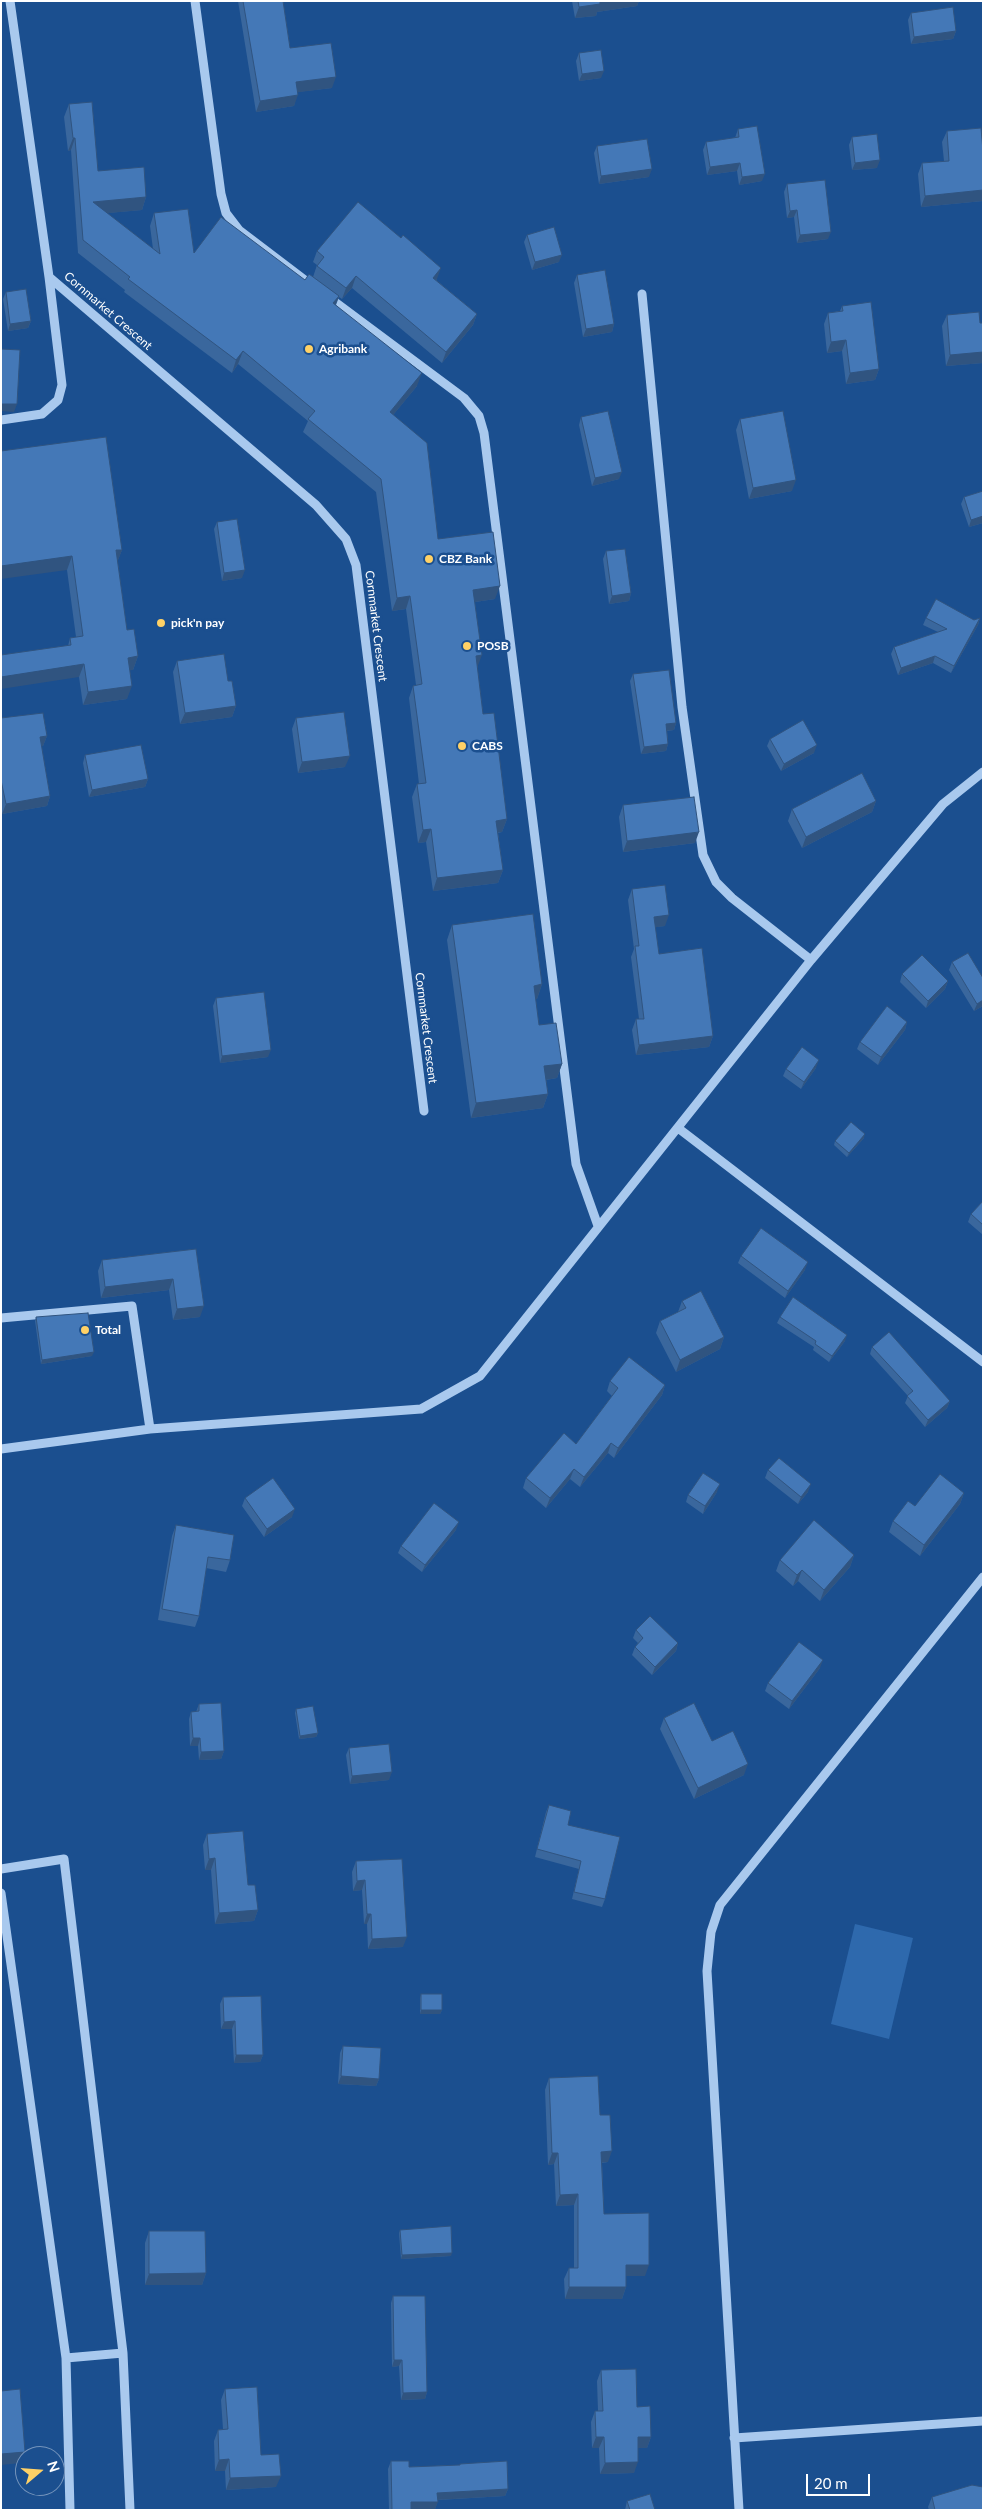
<!DOCTYPE html>
<style>
body{margin:0}
#map{position:relative;width:984px;height:2511px;overflow:hidden;background:#1b4f8f;font-family:Lato,sans-serif}
canvas{display:block}
.frame{position:absolute;inset:0;border:2px solid #fff;pointer-events:none}
.north{position:absolute;left:15px;top:2446px;width:50px;height:50px;box-sizing:border-box;background:#1b4f8f;border:1px solid #7695bc;border-radius:50%;rotate:72deg;font-size:14px;font-weight:700;line-height:20px;text-align:center;color:#fff}
.north::after{content:'';display:block;margin:auto;width:18px;height:22px;background:#ffd166;clip-path:polygon(50% 0,100% 100%,50% 72%,0 100%)}
.scale{position:absolute;left:806px;top:2474px;width:64px;height:22px;box-sizing:border-box;border:2px solid #fff;border-top:0;padding-left:6px;font-size:15px;line-height:18px;white-space:nowrap;color:#fff;-webkit-text-stroke:4px #1b4f8f;paint-order:stroke}
</style>
<div id="map">
<canvas width="984" height="2511"></canvas>
<div class="frame"></div>
<div class="north">N</div>
<div class="scale">20 m</div>
</div>
<script>
const ctx = document.querySelector('canvas').getContext('2d');
ctx.lineJoin = 'round';
function paint(path, color) { ctx.fillStyle = color; ctx.fill(path, 'evenodd'); }
const poly = rows => new Path2D(rows.map(r => 'M' + r).join(''));
function trace(path, color, width, dash) { ctx.strokeStyle = color; ctx.lineWidth = width; ctx.lineCap = dash ? 'butt' : 'round'; ctx.setLineDash(dash || []); ctx.stroke(path); }
function drawText(font, color, halo, rows, align = 'center') {
  ctx.font = font + ' Lato,sans-serif'; ctx.lineWidth = 5; ctx.setLineDash([]); ctx.textBaseline = 'middle'; ctx.strokeStyle = halo; ctx.fillStyle = color; for (const [text, x, y, turn = 0] of rows) {
    ctx.save(); ctx.translate(x, y); ctx.rotate((+turn || 0) * Math.PI / 180); ctx.textAlign = isNaN(turn) ? turn : align; if (halo) ctx.strokeText(text, 0, 0); ctx.fillText(text, 0, 0); ctx.restore();
  }
}
paint(poly([
 [855,1924,913,1938,889,2039,831,2024]
]), '#2e69ad');
trace(poly([
 [10,1,49,277,316,505,346,539,356,565,424,1111],
 [195,1,221,194,226,213,239,230,314,287],
 [642,294,682,707,703,855,716,882,732,898,811,960],
 [327,296,464,398,479,416,484,433,576,1164,598,1226],
 [1,420,42,414,58,400,62,385,49,277],
 [678,1128,983,1362],
 [1,1318,132,1306,150,1429],
 [1,1449,150,1429,421,1409,480,1376,811,960,943,804,983,772],
 [1,1869,64,1859,123,2353],
 [1,1893,66,2358,70,2510],
 [66,2358,123,2353,130,2510],
 [734,2438,983,2421],
 [739,2510,707,1971,711,1932,720,1905,983,1577]
]), '#a9c9ee', 9);
paint(poly([
 [238,1,283,1,290,48,332,88,297,92,294,106,256,112],
 [572,1,639,1,637,6,597,12,596,16,575,18],
 [911,13,956,31,953,39,911,44,908,20],
 [579,53,601,78,579,81,576,61],
 [69,104,98,171,146,197,142,210,107,213,153,249,150,226,154,213,194,253,305,280,313,277,317,265,313,262,317,251,437,279,436,280,477,314,473,325,442,363,352,288,342,299,339,297,336,305,417,386,393,415,438,539,495,599,475,602,477,668,483,714,507,819,502,832,498,833,503,870,498,883,433,891,426,842,418,843,412,797,417,784,419,784,409,698,413,686,416,685,406,609,392,611,376,492,303,432,308,421,238,364,232,373,124,292,125,290,78,253,71,150,68,151,64,117],
 [738,129,762,181,739,185,737,171,707,175,703,150,706,142,735,138],
 [947,131,983,151,983,201,921,207,918,174,922,163,944,161,942,142],
 [852,137,877,168,852,170,849,145],
 [597,146,649,177,599,184,594,153],
 [787,184,828,239,797,243,794,217,787,218,784,192],
 [527,235,559,262,532,270,524,242],
 [577,275,614,324,612,332,583,337,574,283],
 [6,292,31,321,28,328,8,331,3,299],
 [842,306,879,369,875,380,846,384,842,351,827,353,824,324,828,313,840,311],
 [947,315,980,323,983,323,983,363,946,366,942,326],
 [581,417,619,479,592,486,579,425],
 [740,419,792,491,749,499,736,430],
 [1,451,122,550,117,562,127,630,138,656,133,670,130,670,127,699,83,705,79,677,68,646,70,638,76,637,67,570],
 [983,491,983,523,969,527,961,504,964,497],
 [217,522,242,578,222,581,214,529],
 [606,551,631,593,629,601,609,604,603,559],
 [926,618,974,620,980,618,978,625,951,673,933,663,898,675,891,654,894,647,938,632,923,625],
 [177,661,228,681,236,706,232,717,180,724,173,672],
 [633,674,676,723,674,730,667,731,668,744,666,751,641,754,630,681],
 [1,718,47,736,43,746,41,746,50,796,47,806,2,814,1,808],
 [296,718,345,767,298,773,292,729],
 [770,739,814,753,781,771,767,746],
 [85,755,148,779,145,787,89,797,83,763],
 [876,801,872,812,802,848,788,821,792,809],
 [623,805,695,843,623,852,619,817],
 [632,889,665,926,655,927,659,954,713,1036,709,1047,636,1055,632,1030,636,1019,639,1019,631,957,634,949,628,900],
 [452,925,542,984,537,999,535,999,539,1025,562,1064,557,1078,546,1080,548,1094,543,1108,471,1118,447,940],
 [952,962,983,978,983,1006,974,1011,949,970],
 [902,974,948,981,945,989,926,1008,900,982],
 [216,998,268,1057,220,1063,213,1006],
 [907,1022,905,1030,878,1065,857,1049,860,1042],
 [816,1068,801,1089,783,1076,786,1069],
 [864,1138,847,1157,834,1145,835,1141],
 [983,1201,983,1235,968,1222,971,1214],
 [196,1249,200,1317,173,1320,169,1290,101,1298,98,1271,102,1260],
 [741,1256,805,1270,785,1298,738,1263],
 [682,1301,724,1337,720,1349,676,1372,656,1333,660,1321,678,1312],
 [36,1317,92,1356,41,1364,35,1321],
 [780,1317,845,1341,829,1362,813,1350,814,1347,777,1323],
 [872,1347,950,1401,947,1408,925,1427,905,1403,908,1396,870,1354],
 [610,1381,665,1385,662,1395,614,1458,608,1453,580,1487,570,1479,546,1508,523,1488,526,1478,576,1444,612,1396,607,1391],
 [768,1470,808,1492,798,1504,765,1478],
 [717,1492,703,1514,686,1502,688,1495],
 [964,1493,960,1504,920,1556,889,1532,893,1521,915,1506],
 [245,1498,292,1517,264,1537,242,1506],
 [176,1525,230,1560,226,1572,206,1568,199,1616,195,1627,158,1620,172,1536],
 [456,1530,422,1572,398,1553,401,1546],
 [854,1555,850,1567,820,1601,798,1581,793,1586,776,1571,780,1560],
 [636,1630,678,1643,676,1651,652,1675,632,1655,635,1647,638,1643,633,1638],
 [820,1668,789,1709,765,1691,768,1683],
 [199,1704,224,1751,221,1759,199,1760,198,1746,190,1746,189,1719,191,1712,196,1712],
 [296,1709,318,1733,316,1737,299,1739,295,1713],
 [664,1718,712,1741,744,1775,694,1799,660,1729],
 [349,1748,389,1780,350,1784,346,1755],
 [549,1805,605,1899,602,1907,572,1899,579,1869,535,1857,546,1812],
 [207,1834,258,1910,254,1921,215,1924,211,1870,205,1870,203,1845],
 [356,1861,403,1947,368,1949,367,1924,364,1924,362,1890,353,1891,352,1872],
 [421,1994,442,2010,440,2014,420,2014,420,1998],
 [223,1997,263,2055,260,2062,234,2063,232,2029,221,2029,220,2004],
 [343,2046,379,2079,376,2086,338,2084,340,2053],
 [549,2078,600,2115,608,2162,602,2163,604,2214,645,2276,626,2276,626,2287,622,2299,565,2299,564,2279,569,2268,574,2268,574,2205,556,2206,554,2164,548,2165,545,2090],
 [400,2230,451,2256,401,2259,399,2233],
 [149,2231,206,2273,202,2285,145,2285,145,2243],
 [393,2296,427,2392,425,2399,401,2400,399,2366,392,2367,391,2303],
 [601,2370,637,2407,651,2437,647,2448,638,2448,634,2473,600,2474,599,2448,592,2448,591,2422,595,2411,598,2411,597,2381],
 [225,2389,261,2455,276,2487,226,2490,225,2471,215,2471,214,2441,218,2430,223,2429,221,2400],
 [391,2461,409,2467,460,2465,460,2464,508,2489,505,2496,438,2500,435,2509,389,2510,388,2469],
 [932,2497,983,2510,929,2510,928,2507],
 [627,2501,655,2510,625,2510]
]), '#3a679d');
paint(poly([
 [600,1,639,1,637,6,597,12,596,16,575,18,579,7],
 [956,31,953,39,911,44,914,37],
 [604,71,601,78,579,81,582,74],
 [336,77,332,88,292,93,296,82],
 [298,95,294,106,256,112,260,101],
 [73,138,75,138,71,150,68,151],
 [880,160,877,168,852,170,855,163],
 [740,163,737,171,707,175,710,167],
 [652,169,649,177,599,184,601,176],
 [765,174,762,181,739,185,742,177],
 [983,190,983,201,921,207,925,196],
 [146,197,142,210,88,215,93,202],
 [797,210,794,217,787,218,790,211],
 [831,232,828,239,797,243,800,235],
 [562,255,559,262,532,270,535,262],
 [441,268,437,279,429,289,433,278],
 [356,276,352,288,342,299,346,288],
 [339,296,334,309,333,303],
 [477,314,473,325,442,363,446,352],
 [31,321,28,328,8,331,10,324],
 [614,324,612,332,583,337,586,329],
 [846,340,842,351,827,353,831,342],
 [243,351,238,364,232,373,236,360],
 [983,352,983,363,946,366,950,355],
 [879,369,875,380,846,384,850,373],
 [422,373,417,386,385,425,390,412],
 [1,404,17,404,14,412,1,411],
 [622,472,619,479,592,486,595,478],
 [796,480,792,491,749,499,753,488],
 [983,516,983,523,969,527,971,520],
 [116,550,122,550,117,563],
 [72,556,67,570,1,579,1,566],
 [245,570,242,578,222,581,224,573],
 [500,586,495,599,468,603,473,590],
 [631,593,629,601,609,604,612,596],
 [410,596,406,609,392,611,397,598],
 [980,618,978,625,951,673,954,666],
 [482,655,477,668,476,656],
 [138,656,133,670,123,671,128,658],
 [935,656,933,663,898,675,901,668],
 [84,664,79,677,1,689,1,677],
 [132,686,127,699,83,705,88,692],
 [236,706,232,717,180,724,185,713],
 [676,723,674,730,663,731,666,724],
 [47,736,43,746,36,747,40,737],
 [668,744,666,751,641,754,644,747],
 [817,745,814,753,781,771,784,764],
 [350,756,345,767,298,773,302,762],
 [148,779,145,787,89,797,92,790],
 [50,796,47,806,2,814,6,804],
 [876,801,872,812,802,848,806,837],
 [507,819,502,832,492,833,496,821],
 [431,829,426,842,418,843,423,830],
 [699,832,695,843,623,852,627,841],
 [503,870,498,883,433,891,437,878],
 [669,915,665,926,650,928,654,917],
 [948,981,945,989,926,1008,928,1001],
 [542,984,537,999,528,1000,534,986],
 [983,1000,983,1006,974,1011,977,1004],
 [907,1022,905,1030,878,1065,881,1057],
 [713,1036,709,1047,636,1055,639,1045],
 [271,1050,268,1057,220,1063,222,1056],
 [819,1060,816,1068,801,1089,804,1082],
 [562,1064,557,1078,539,1081,544,1066],
 [548,1094,543,1108,471,1118,476,1103],
 [865,1134,864,1138,847,1157,849,1153],
 [808,1262,805,1270,785,1298,788,1291],
 [173,1279,169,1290,101,1298,105,1287],
 [204,1306,200,1317,173,1320,177,1309],
 [847,1335,845,1341,829,1362,832,1356],
 [724,1337,720,1349,676,1372,680,1360],
 [94,1352,92,1356,41,1364,42,1360],
 [665,1385,662,1395,614,1458,618,1448],
 [950,1401,947,1408,925,1427,928,1420],
 [611,1443,608,1453,580,1487,584,1477],
 [574,1469,570,1479,546,1508,550,1498],
 [720,1484,717,1492,703,1514,705,1506],
 [811,1484,808,1492,798,1504,801,1497],
 [964,1493,960,1504,920,1556,924,1545],
 [295,1509,292,1517,264,1537,267,1529],
 [459,1522,456,1530,422,1572,425,1565],
 [854,1555,850,1567,820,1601,824,1590],
 [802,1570,798,1581,793,1586,797,1575],
 [678,1643,676,1651,652,1675,655,1667],
 [823,1660,820,1668,789,1709,792,1701],
 [318,1733,316,1737,299,1739,300,1736],
 [193,1738,200,1738,198,1746,190,1746],
 [224,1751,221,1759,199,1760,201,1752],
 [748,1764,744,1775,694,1799,698,1788],
 [392,1772,389,1780,350,1784,352,1776],
 [215,1858,211,1870,205,1870,209,1859],
 [365,1880,362,1890,353,1891,357,1881],
 [258,1910,254,1921,215,1924,219,1913],
 [367,1914,371,1914,367,1924,364,1924],
 [407,1937,403,1947,368,1949,372,1939],
 [421,2010,442,2010,440,2014,420,2014],
 [235,2021,232,2029,221,2029,224,2022],
 [236,2055,263,2055,260,2062,234,2063],
 [341,2076,379,2079,376,2086,338,2084],
 [612,2151,608,2162,597,2163,601,2152],
 [552,2153,558,2153,554,2164,548,2165],
 [578,2194,574,2205,556,2206,560,2195],
 [452,2253,451,2256,401,2259,402,2255],
 [626,2265,649,2265,645,2276,622,2276],
 [206,2273,202,2285,145,2285,149,2274],
 [569,2287,626,2287,622,2299,565,2299],
 [394,2360,402,2360,399,2366,392,2367],
 [427,2392,425,2399,401,2400,403,2393],
 [596,2437,604,2437,599,2448,592,2448],
 [638,2437,651,2437,647,2448,634,2448],
 [25,2452,21,2463,1,2465,1,2454],
 [229,2459,225,2471,215,2471,219,2460],
 [638,2462,634,2473,600,2474,605,2463],
 [281,2476,276,2487,226,2490,230,2478],
 [508,2489,505,2496,435,2500,437,2493],
 [411,2502,438,2502,435,2509,408,2510]
]), '#305480');
const building = poly([
 [243,1,283,1,290,48,331,43,336,77,296,82,298,95,260,101,243,1],
 [578,1,600,1,600,4,579,7,578,1],
 [953,7,956,31,914,37,911,13,953,7],
 [601,50,604,71,582,74,579,53,601,50],
 [92,102,98,171,144,167,146,197,93,202,160,254,154,213,188,209,194,253,221,217,305,280,309,274,339,296,333,303,422,373,390,412,427,443,438,539,493,532,500,586,473,590,482,655,476,656,483,714,494,713,507,819,496,821,503,870,437,878,431,829,423,830,417,784,426,783,413,686,422,684,410,596,397,598,381,479,308,419,315,411,243,351,236,360,128,279,130,277,83,240,75,138,73,138,69,104,92,102],
 [757,126,765,174,742,177,740,163,710,167,706,142,739,137,738,129,757,126],
 [981,128,983,151,983,190,925,196,922,163,949,161,947,131,981,128],
 [877,134,880,160,855,163,852,137,877,134],
 [647,139,652,169,601,176,597,146,647,139],
 [825,180,831,232,800,235,797,210,790,211,787,184,825,180],
 [358,202,401,238,403,235,441,268,433,278,477,314,446,352,356,276,346,288,317,266,324,257,317,251,358,202],
 [554,227,562,255,535,262,527,235,554,227],
 [605,270,614,324,586,329,577,275,605,270],
 [26,289,31,321,10,324,6,292,26,289],
 [871,302,879,369,850,373,846,340,831,342,828,313,843,311,842,306,871,302],
 [979,312,980,323,983,323,983,352,950,355,947,315,979,312],
 [1,349,20,350,17,404,1,404,1,349],
 [608,411,622,472,595,478,581,417,608,411],
 [783,411,796,480,753,488,740,419,783,411],
 [106,437,122,550,116,550,127,630,134,629,138,656,128,658,132,686,88,692,84,664,1,677,1,655,71,645,70,638,83,636,72,556,1,566,1,451,106,437],
 [983,491,983,516,971,520,964,497,983,491],
 [237,519,245,570,224,573,217,522,237,519],
 [625,549,631,593,612,596,606,551,625,549],
 [936,599,974,620,980,618,954,666,935,656,901,668,894,647,947,629,926,618,936,599],
 [224,654,228,681,232,681,236,706,185,713,177,661,224,654],
 [669,670,676,723,666,724,668,744,644,747,633,674,669,670],
 [344,712,350,756,302,762,296,718,344,712],
 [43,713,47,736,40,737,50,796,6,804,1,780,1,718,43,713],
 [803,720,817,745,784,764,770,739,803,720],
 [141,745,148,779,92,790,85,755,141,745],
 [862,773,876,801,806,837,792,809,862,773],
 [694,797,699,832,627,841,623,805,694,797],
 [665,885,669,915,654,917,659,954,702,948,713,1036,639,1045,636,1019,644,1019,635,946,639,946,632,889,665,885],
 [533,914,542,984,534,986,539,1025,556,1023,562,1064,544,1066,548,1094,476,1103,452,925,533,914],
 [968,953,983,978,983,1000,977,1004,952,962,968,953],
 [922,955,948,981,928,1001,902,974,922,955],
 [264,992,271,1050,222,1056,216,998,264,992],
 [887,1006,907,1022,881,1057,860,1042,887,1006],
 [802,1047,819,1060,804,1082,786,1069,802,1047],
 [851,1122,865,1134,849,1153,835,1141,851,1122],
 [983,1201,983,1225,971,1214,983,1201],
 [761,1228,808,1262,788,1291,741,1256,761,1228],
 [196,1249,204,1306,177,1309,173,1279,105,1287,102,1260,196,1249],
 [701,1291,724,1337,680,1360,660,1321,686,1308,682,1301,701,1291],
 [793,1297,847,1335,832,1356,815,1344,816,1341,780,1317,793,1297],
 [88,1313,94,1352,42,1360,36,1317,88,1313],
 [889,1332,950,1401,928,1420,907,1396,913,1391,872,1347,889,1332],
 [629,1357,665,1385,618,1448,611,1443,584,1477,574,1469,550,1498,526,1478,564,1433,576,1444,618,1388,610,1381,629,1357],
 [779,1458,811,1484,801,1497,768,1470,779,1458],
 [703,1473,720,1484,705,1506,688,1495,703,1473],
 [940,1474,964,1493,924,1545,893,1521,908,1501,915,1506,940,1474],
 [273,1478,295,1509,267,1529,245,1498,273,1478],
 [434,1503,459,1522,425,1565,401,1546,434,1503],
 [814,1520,854,1555,824,1590,802,1570,797,1575,780,1560,814,1520],
 [176,1525,234,1535,230,1560,208,1557,199,1616,162,1609,176,1525],
 [650,1616,678,1643,655,1667,635,1647,643,1638,636,1630,650,1616],
 [799,1642,823,1660,792,1701,768,1683,799,1642],
 [221,1703,224,1751,201,1752,200,1738,193,1738,191,1712,199,1711,199,1704,221,1703],
 [694,1703,712,1741,733,1731,748,1764,698,1788,664,1718,694,1703],
 [313,1706,318,1733,300,1736,296,1709,313,1706],
 [389,1744,392,1772,352,1776,349,1748,389,1744],
 [549,1805,571,1811,568,1825,620,1837,605,1899,574,1892,581,1861,537,1849,549,1805],
 [243,1831,248,1885,255,1885,258,1910,219,1913,215,1858,209,1859,207,1834,243,1831],
 [402,1859,407,1937,372,1939,371,1914,367,1914,365,1880,357,1881,356,1861,402,1859],
 [421,1994,442,1994,442,2010,421,2010,421,1994],
 [261,1996,263,2055,236,2055,235,2021,224,2022,223,1997,261,1996],
 [343,2046,381,2048,379,2079,341,2076,343,2046],
 [598,2076,600,2115,610,2115,612,2151,601,2152,604,2214,649,2213,649,2265,626,2265,626,2287,569,2287,569,2268,578,2268,578,2194,560,2195,558,2153,552,2153,549,2078,598,2076],
 [451,2226,452,2253,402,2255,400,2230,451,2226],
 [149,2231,205,2231,206,2273,149,2274,149,2231],
 [393,2296,425,2296,427,2392,403,2393,402,2360,394,2360,393,2296],
 [636,2369,637,2407,650,2406,651,2437,638,2437,638,2462,605,2463,604,2437,596,2437,595,2411,603,2411,601,2370,636,2369],
 [257,2387,261,2455,279,2454,281,2476,230,2478,229,2459,219,2460,218,2430,228,2429,225,2389,257,2387],
 [20,2389,25,2452,1,2454,1,2391,20,2389],
 [391,2461,409,2461,409,2467,460,2465,460,2464,507,2461,508,2489,437,2493,438,2502,411,2502,411,2510,392,2510,391,2461],
 [972,2485,983,2487,983,2510,935,2510,932,2497,972,2485],
 [650,2494,655,2510,630,2510,627,2501,650,2494]
]);
paint(building, '#4478b7');
trace(building, '#305480', 1);
for (const [x, y, r, color] of [
 [309,349,5,"#ffd166"],
 [429,559,5,"#ffd166"],
 [161,623,5,"#ffd166"],
 [467,646,5,"#ffd166"],
 [462,746,5,"#ffd166"],
 [85,1330,5,"#ffd166"]
]) { const dot = new Path2D(); dot.arc(x, y, r, 0, 2 * Math.PI); ctx.fillStyle = color; ctx.fill(dot); trace(dot, '#1b4f8f', 2); }
drawText('12px', '#fff', '#1b4f8f', [
 ["Cornmarket Crescent",108,311,41],
 ["Cornmarket Crescent",376,626,83],
 ["Cornmarket Crescent",426,1028,83]
]);
drawText('bold 12px', '#fff', '#1b4f8f', [
 ["Agribank",319,349],
 ["CBZ Bank",439,559],
 ["pick'n pay",171,623],
 ["POSB",477,646],
 ["CABS",472,746],
 ["Total",95,1330]
], 'left');
</script>
